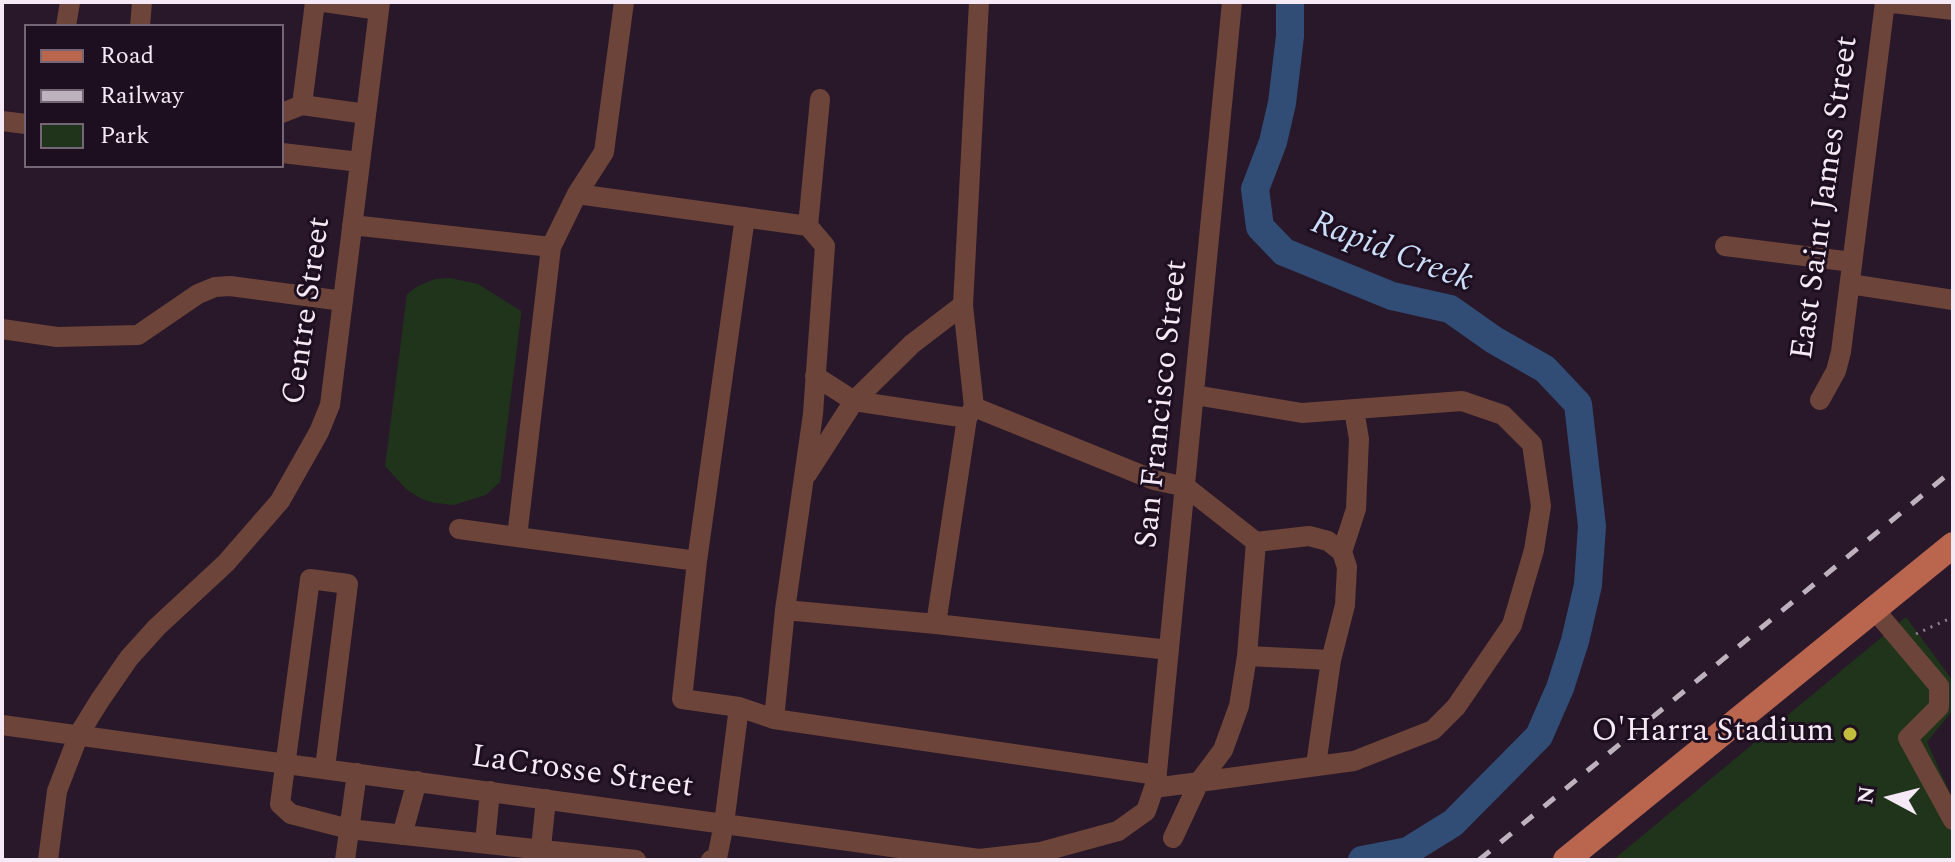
<!DOCTYPE html>
<style>
body{margin:0}
#map{position:relative;width:1955px;height:862px;overflow:hidden;background:#28182a;font-family:Spectral,serif}
canvas{display:block}
.frame{position:absolute;inset:0;border:4px solid #f4e9f5;pointer-events:none}
.legend{position:absolute;left:24px;top:24px;width:260px;height:144px;box-sizing:border-box;background:#1e0f20;border:2px solid #746675;margin:0;padding:10px 14px;list-style:none;font-size:24px;color:#f4e9f5}
.legend li{display:flex;align-items:center;gap:16px;height:40px}
.legend b{width:40px;border:2px solid #746675}
.north{position:absolute;left:1851px;top:758px;width:80px;height:80px;-webkit-text-stroke:6px #1e0f20;paint-order:stroke;rotate:277deg;font-size:22px;font-weight:700;line-height:32px;text-align:center;color:#f4e9f5}
.north::after{content:'';display:block;margin:auto;width:28px;height:36px;background:#f4e9f5;clip-path:polygon(50% 0,100% 100%,50% 72%,0 100%)}
</style>
<div id="map">
<canvas width="1955" height="862"></canvas>
<div class="frame"></div>
<ul class="legend">
<li><b style="height:10px;background:#ba664f"></b>Road</li>
<li><b style="height:10px;background:#beb2bf"></b>Railway</li>
<li><b style="height:22px;background:#1f341a"></b>Park</li>
</ul>
<div class="north">N</div>
</div>
<script>
const ctx = document.querySelector('canvas').getContext('2d');
ctx.lineJoin = 'round';
function paint(path, color) { ctx.fillStyle = color; ctx.fill(path, 'evenodd'); }
const poly = rows => new Path2D(rows.map(r => 'M' + r).join(''));
function trace(path, color, width, dash) { ctx.strokeStyle = color; ctx.lineWidth = width; ctx.lineCap = dash ? 'butt' : 'round'; ctx.setLineDash(dash || []); ctx.stroke(path); }
function drawText(font, color, halo, rows, align = 'center') {
  ctx.font = font + ' Spectral,serif'; ctx.lineWidth = 6; ctx.setLineDash([]); ctx.textBaseline = 'middle'; ctx.strokeStyle = halo; ctx.fillStyle = color; for (const [text, x, y, turn = 0] of rows) {
    ctx.save(); ctx.translate(x, y); ctx.rotate((+turn || 0) * Math.PI / 180); ctx.textAlign = isNaN(turn) ? turn : align; if (halo) ctx.strokeText(text, 0, 0); ctx.fillText(text, 0, 0); ctx.restore();
  }
}
paint(poly([
 [450,278,478,284,521,311,521,316,500,482,486,495,454,505,435,503,422,499,407,490,385,466,407,294,418,286,435,279],
 [1906,617,1953,681,1953,710,1927,742,1953,800,1953,860,1613,860]
]), '#1f341a');
trace(poly([
 [1290,2,1290,36,1282,103,1273,142,1255,189,1260,227,1284,252,1392,296,1450,309,1494,340,1545,369,1578,404,1592,526,1588,585,1575,641,1560,688,1539,736,1453,823,1408,851,1362,860]
]), '#314d75', 28);
trace(poly([
 [1916,634,1953,617]
]), '#8f8291', 3, [2, 6]);
trace(poly([
 [324,2,379,10],
 [979,2,963,305,974,407,1154,480,1186,487,1256,542,1309,536,1328,541,1342,552,1347,567,1345,605,1331,660,1247,656,1239,706,1223,750,1199,782,1154,788],
 [1884,2,1953,10],
 [66,26,70,2],
 [140,26,142,2],
 [302,105,315,2],
 [282,113,302,105,366,114],
 [2,121,26,124],
 [282,153,360,162],
 [577,194,808,226,825,246,813,414,785,610,774,719],
 [352,225,551,247,577,194,604,152,624,2],
 [808,226,820,99],
 [1725,246,1852,262],
 [551,247,517,537,697,561,682,699,739,707,774,719,1157,775],
 [1850,284,1953,300],
 [2,329,57,337,138,335,198,294,215,287,230,286,343,301],
 [815,376,854,401,967,418],
 [1820,400,1836,371,1841,352,1885,2],
 [807,474,854,401,912,344,963,305],
 [459,529,517,537],
 [1342,552,1356,509,1359,439,1354,410],
 [697,561,745,217],
 [1874,609,1939,686,1939,707,1908,738,1953,820],
 [785,610,936,624,967,418,974,407],
 [936,624,1169,650],
 [1247,656,1256,542],
 [2,725,979,859,1041,852,1118,831,1146,811,1156,782,1232,2],
 [1316,765,1331,660],
 [325,768,348,584,310,579,280,804,291,814,349,829,636,860],
 [402,835,417,781],
 [1173,838,1199,782,1354,761,1433,730,1456,707,1512,625,1534,550,1541,506,1532,444,1503,415,1462,401,1302,413,1195,395],
 [485,843,490,791],
 [541,848,546,799],
 [48,860,57,791,79,734,100,700,129,658,157,627,226,563,280,501,319,432,330,405,380,2],
 [345,860,357,773],
 [711,860,717,858,724,824,739,707]
]), '#6d4439', 20);
trace(poly([
 [1566,860,1953,545]
]), '#ba664f', 26);
trace(poly([
 [1479,860,1953,470]
]), '#beb2bf', 5, [14, 14]);
for (const [x, y, r, color] of [
 [1850,734,8,"#c3bd3e"]
]) { const dot = new Path2D(); dot.arc(x, y, r, 0, 2 * Math.PI); ctx.fillStyle = color; ctx.fill(dot); trace(dot, '#1e0f20', 3); }
drawText('32px', '#f4e9f5', '#1e0f20', [
 ["East Saint James Street",1827,198,-82],
 ["Centre Street",309,311,-82],
 ["San Francisco Street",1164,404,-84],
 ["LaCrosse Street",582,774,8]
]);
drawText('32px', '#f4e9f5', '#1e0f20', [
 ["O'Harra Stadium",1834,734]
], 'right');
drawText('italic 34px', '#cbdef9', '#1e0f20', [
 ["Rapid Creek",1391,254,21]
]);
</script>
